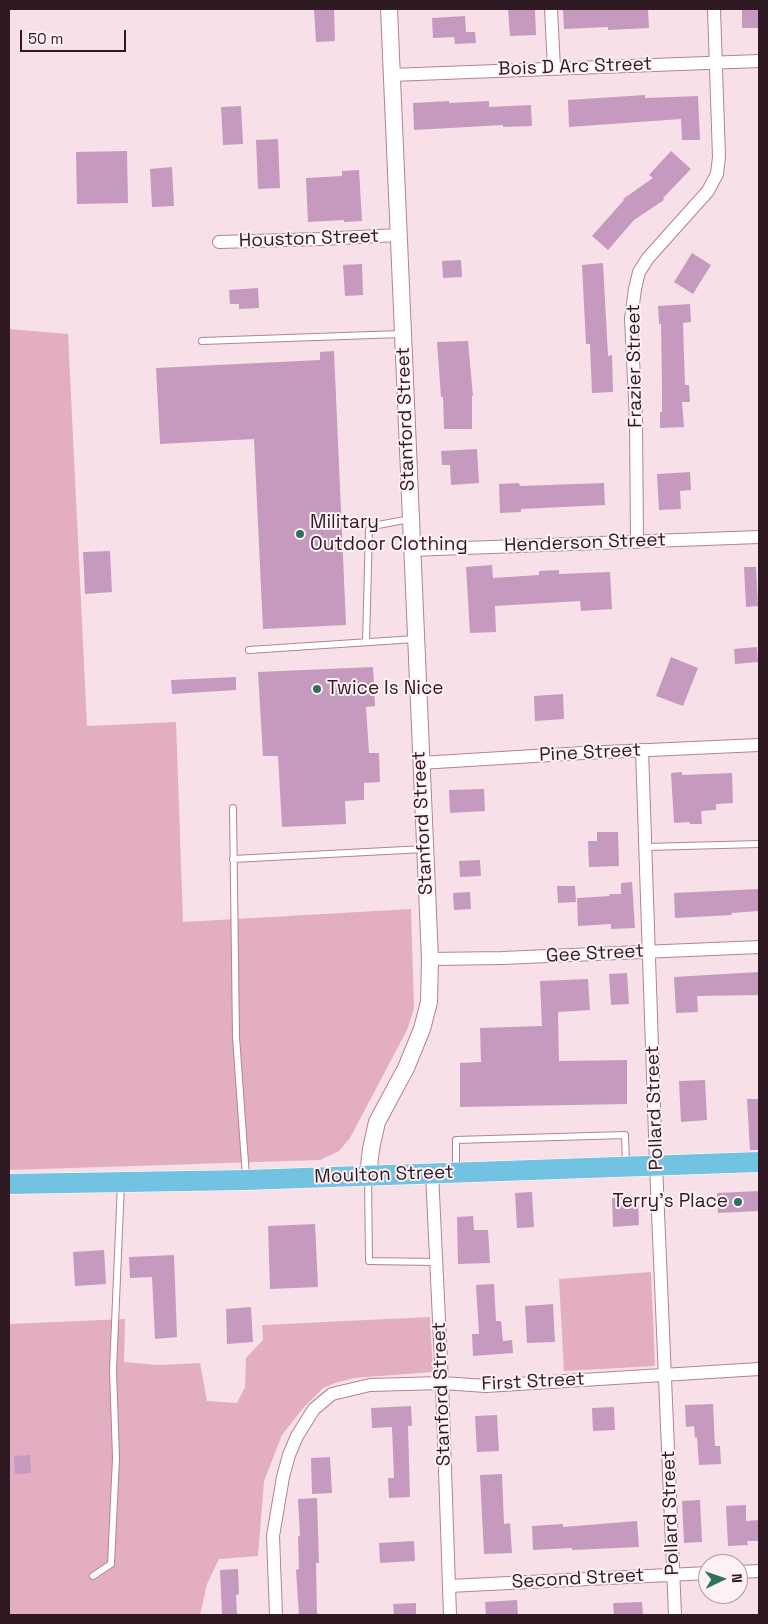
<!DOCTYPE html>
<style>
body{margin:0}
#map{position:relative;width:768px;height:1624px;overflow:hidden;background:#f8e0e9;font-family:"Space Grotesk",sans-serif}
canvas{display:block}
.frame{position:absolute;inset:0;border:10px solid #2f1a23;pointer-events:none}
.north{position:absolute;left:698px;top:1554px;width:50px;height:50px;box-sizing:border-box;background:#fdf1f5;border:1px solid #ab9ba1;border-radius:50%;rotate:87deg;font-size:14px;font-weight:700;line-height:20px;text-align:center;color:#2f1a23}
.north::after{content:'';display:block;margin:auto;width:18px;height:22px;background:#2f705f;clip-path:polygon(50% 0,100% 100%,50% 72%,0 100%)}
.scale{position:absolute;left:20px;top:30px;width:106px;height:22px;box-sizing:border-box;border:2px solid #2f1a23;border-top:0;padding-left:6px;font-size:15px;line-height:18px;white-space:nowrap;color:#2f1a23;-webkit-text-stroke:4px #fdf1f5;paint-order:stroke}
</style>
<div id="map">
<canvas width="768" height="1624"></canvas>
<div class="frame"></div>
<div class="north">N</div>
<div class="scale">50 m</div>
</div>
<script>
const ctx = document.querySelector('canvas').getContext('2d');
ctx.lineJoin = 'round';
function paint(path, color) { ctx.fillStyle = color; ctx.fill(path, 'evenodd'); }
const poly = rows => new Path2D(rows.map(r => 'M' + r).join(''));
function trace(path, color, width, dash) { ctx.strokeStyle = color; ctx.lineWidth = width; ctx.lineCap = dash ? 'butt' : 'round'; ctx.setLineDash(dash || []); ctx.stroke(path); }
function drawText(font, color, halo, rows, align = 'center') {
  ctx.font = font + ' "Space Grotesk",sans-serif'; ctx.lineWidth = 4; ctx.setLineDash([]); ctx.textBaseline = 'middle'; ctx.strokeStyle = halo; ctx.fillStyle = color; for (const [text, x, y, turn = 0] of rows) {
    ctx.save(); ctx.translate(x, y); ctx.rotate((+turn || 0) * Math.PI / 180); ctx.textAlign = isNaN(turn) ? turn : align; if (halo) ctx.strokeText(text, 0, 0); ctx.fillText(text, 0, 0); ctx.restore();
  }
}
paint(poly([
 [9,329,68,334,87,726,176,722,183,922,411,909,414,1009,407,1030,350,1138,339,1151,320,1160,9,1170],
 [651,1272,655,1366,564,1371,559,1279],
 [430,1317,433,1372,354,1378,335,1383,323,1388,304,1407,282,1435,264,1481,258,1556,219,1559,207,1584,200,1615,9,1615,9,1324,125,1319,124,1362,157,1365,200,1363,207,1401,237,1403,245,1387,246,1358,263,1340,262,1325]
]), '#e3adc2');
paint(poly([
 [314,9,334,9,335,41,316,42],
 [508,9,535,9,536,35,510,36],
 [563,9,648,9,649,28,608,30,608,27,564,29],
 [742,9,759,9,759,28,742,28],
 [465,16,466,32,475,32,476,43,455,44,454,37,433,38,432,18],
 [645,95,645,98,698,96,700,140,682,140,681,119,569,127,568,100],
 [449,101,449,103,489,101,489,107,531,105,532,126,503,127,503,125,414,130,413,103],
 [241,106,243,144,223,145,221,107],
 [278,139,280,188,258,189,256,140],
 [127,151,128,203,77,204,76,152],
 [671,151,691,169,663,198,664,200,634,220,608,250,592,236,624,200,623,199,653,178,649,175],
 [172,167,174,206,152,207,150,169],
 [359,170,362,221,344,222,344,220,308,222,306,178,342,176,342,171],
 [692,253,711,265,693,294,674,282],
 [461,260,462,277,443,278,442,261],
 [603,263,608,356,612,355,613,392,592,393,590,344,586,344,582,265],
 [362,264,363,295,345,296,343,265],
 [258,288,259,308,239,309,239,304,230,304,229,290],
 [690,304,691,322,683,323,685,385,689,385,690,402,682,402,684,427,660,428,660,412,662,412,662,386,661,324,659,324,658,306],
 [468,341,473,396,472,396,472,429,444,429,443,397,441,397,437,342],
 [334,351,346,625,263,629,254,439,160,444,156,368,320,360,320,352],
 [477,449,479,483,451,485,450,465,442,465,441,451],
 [690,472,691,490,680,491,681,509,659,510,657,474],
 [519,483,520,486,604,483,605,505,521,509,521,512,500,513,499,484],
 [110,551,112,592,85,594,83,552],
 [492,565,493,578,539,575,539,571,559,570,559,574,610,572,612,609,581,611,580,601,495,606,496,632,470,633,466,567],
 [744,567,756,567,758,606,746,607],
 [757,647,758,662,735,664,734,649],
 [671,657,698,668,683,706,656,696],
 [373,667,375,706,366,707,369,753,379,753,380,782,364,783,364,800,345,801,346,824,282,827,278,756,263,756,258,672],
 [236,677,236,690,172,694,171,680],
 [563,694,564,719,535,721,534,696],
 [682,772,682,775,732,773,733,803,716,804,716,810,701,811,702,824,690,824,690,822,674,823,671,773],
 [484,789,485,811,450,813,449,790],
 [597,832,618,832,619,866,589,867,588,841,597,841],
 [480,860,481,876,460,877,459,861],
 [632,882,635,928,611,929,611,924,578,926,577,898,610,896,609,894,621,894,621,883],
 [557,886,575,886,576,902,558,903],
 [759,889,759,911,731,913,732,915,675,918,674,893],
 [470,892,471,909,454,910,453,893],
 [759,972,759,995,697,996,698,1012,676,1013,674,977],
 [627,973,629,1004,611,1005,609,974],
 [588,979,590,1010,558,1012,559,1061,627,1060,627,1104,460,1107,460,1063,481,1062,480,1028,542,1026,540,981],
 [705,1080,707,1120,681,1122,679,1081],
 [747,1099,759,1099,759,1150,750,1150],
 [759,1191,759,1211,718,1213,717,1193],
 [532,1192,534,1227,517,1228,515,1193],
 [638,1196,639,1225,613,1227,612,1198],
 [473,1216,474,1230,488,1230,490,1263,458,1264,457,1217],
 [315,1224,318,1287,270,1289,268,1226],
 [104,1250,106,1284,75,1286,73,1252],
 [174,1255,177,1337,155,1339,152,1277,130,1278,129,1257],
 [494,1284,496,1321,501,1321,503,1341,512,1340,513,1353,473,1356,472,1334,479,1334,476,1285],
 [553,1304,555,1342,527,1343,525,1306],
 [251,1307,253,1342,227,1344,226,1309],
 [713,1404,715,1446,720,1446,721,1464,699,1465,697,1437,695,1438,694,1426,686,1427,685,1405],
 [411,1406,412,1426,408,1426,410,1497,389,1498,388,1478,394,1478,392,1427,372,1428,371,1408],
 [614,1407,615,1430,593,1431,592,1408],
 [497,1415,499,1451,477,1452,475,1416],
 [30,1455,31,1473,15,1474,14,1456],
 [330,1457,332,1493,312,1494,311,1458],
 [502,1474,504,1524,510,1523,512,1553,484,1554,480,1475],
 [317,1498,319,1563,316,1563,317,1615,299,1615,296,1570,299,1569,298,1536,300,1536,298,1499],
 [700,1500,702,1542,684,1543,682,1501],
 [746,1505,746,1521,759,1520,759,1541,747,1541,748,1545,728,1546,726,1506],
 [637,1521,639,1547,572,1550,572,1548,533,1550,532,1526,563,1524,563,1527],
 [414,1541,415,1561,380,1563,379,1543],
 [238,1569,239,1594,236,1595,237,1615,222,1615,220,1570],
 [517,1600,518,1615,486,1615,485,1602],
 [642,1602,643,1615,614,1615,613,1603],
 [416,1603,416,1615,394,1615,393,1604]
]), '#c69abe');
const service = poly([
 [202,341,401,334],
 [366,642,369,530,373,526,410,519],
 [249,650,415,639],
 [233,808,236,1037,246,1177],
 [646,847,759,844],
 [233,859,424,849],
 [456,1171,456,1140,625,1135,626,1165],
 [368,1177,369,1261,436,1262],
 [93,1576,111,1564,116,1458,113,1370,121,1184]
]);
const minor = poly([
 [551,9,554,68],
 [391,75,759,61],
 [219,242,321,239,398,235],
 [637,542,636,420,631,319,635,289,639,272,648,258,708,191,717,174,719,157,714,9],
 [411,550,759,537],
 [642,750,656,1165,675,1615],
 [420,763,583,753,759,745],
 [430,959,502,958,759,947],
 [432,1173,442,1383,450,1615],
 [738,1572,759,1571],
 [449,1586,708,1573],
 [276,1615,273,1536,283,1477,289,1455,297,1436,314,1409,332,1394,370,1385,442,1383,486,1386,759,1369]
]);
const tertiary = poly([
 [368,1176,371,1149,377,1122,406,1068,422,1029,429,1002,430,959,389,9]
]);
const primary = poly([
 [9,1184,246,1180,759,1162]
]);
trace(service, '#b68096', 8);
trace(minor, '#b68096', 14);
trace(tertiary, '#b68096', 18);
trace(primary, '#fff', 21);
trace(service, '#fff', 6);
trace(minor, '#fff', 12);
trace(tertiary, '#fff', 16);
trace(primary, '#72c2e2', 20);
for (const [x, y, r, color] of [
 [300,534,5,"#2f705f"],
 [317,689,5,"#2f705f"],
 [738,1202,5,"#2f705f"]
]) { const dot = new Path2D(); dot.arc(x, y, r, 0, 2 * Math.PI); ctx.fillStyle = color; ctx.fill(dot); trace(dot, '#fdf1f5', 2); }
drawText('19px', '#2f1a23', '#fdf1f5', [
 ["Bois D Arc Street",575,67,-2],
 ["Houston Street",309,239,-2],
 ["Frazier Street",635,366,-91],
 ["Stanford Street",406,419,-92],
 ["Henderson Street",585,543,-2],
 ["Pine Street",590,753,-3],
 ["Stanford Street",423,823,-93],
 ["Gee Street",595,954,-3],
 ["Pollard Street",655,1108,-92],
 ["Moulton Street",384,1175,-2],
 ["First Street",533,1382,-3],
 ["Stanford Street",442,1394,-92],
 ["Pollard Street",671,1513,-92],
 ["Second Street",578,1579,-3]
]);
drawText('19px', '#2f1a23', '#fdf1f5', [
 ["Military",310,523],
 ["Outdoor Clothing",310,545],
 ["Twice Is Nice",327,689],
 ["Terry's Place",728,1202,"right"]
], 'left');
</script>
